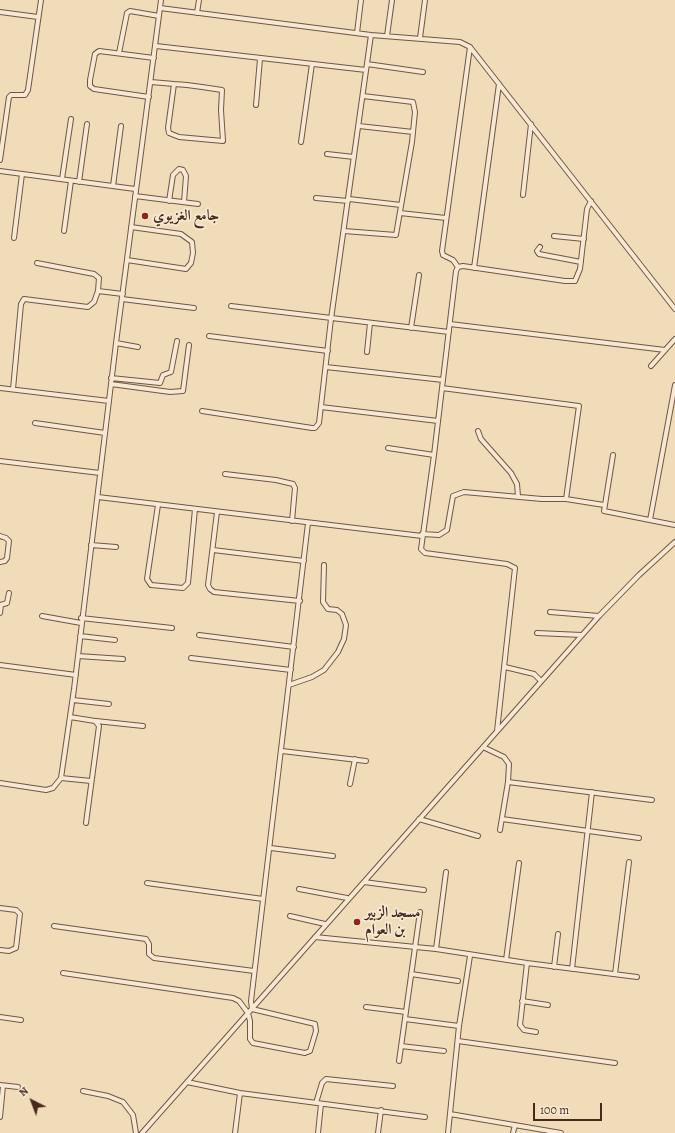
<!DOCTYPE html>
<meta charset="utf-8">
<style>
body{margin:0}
#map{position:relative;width:675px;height:1133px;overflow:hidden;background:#f1dcb9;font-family:Alegreya,serif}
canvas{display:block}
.north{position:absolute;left:12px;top:1081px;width:40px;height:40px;-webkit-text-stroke:3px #f6e8d2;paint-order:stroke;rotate:318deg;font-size:11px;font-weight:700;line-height:16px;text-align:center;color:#47291c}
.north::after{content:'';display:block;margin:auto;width:14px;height:18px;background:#47291c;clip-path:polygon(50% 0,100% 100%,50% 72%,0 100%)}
.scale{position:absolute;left:533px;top:1103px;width:69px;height:18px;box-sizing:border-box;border:2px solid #47291c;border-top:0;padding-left:5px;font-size:12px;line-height:14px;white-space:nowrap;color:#47291c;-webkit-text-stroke:3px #f6e8d2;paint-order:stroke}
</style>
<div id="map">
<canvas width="675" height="1133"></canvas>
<div class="north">N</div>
<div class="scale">100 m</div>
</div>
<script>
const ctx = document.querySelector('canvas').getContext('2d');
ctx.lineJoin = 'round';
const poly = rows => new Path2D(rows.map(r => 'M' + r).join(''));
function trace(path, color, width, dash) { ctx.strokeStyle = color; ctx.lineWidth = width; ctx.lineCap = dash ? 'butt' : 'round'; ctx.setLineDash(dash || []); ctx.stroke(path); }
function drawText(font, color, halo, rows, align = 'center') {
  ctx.font = font + ' Alegreya,Amiri,serif'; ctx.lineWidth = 3.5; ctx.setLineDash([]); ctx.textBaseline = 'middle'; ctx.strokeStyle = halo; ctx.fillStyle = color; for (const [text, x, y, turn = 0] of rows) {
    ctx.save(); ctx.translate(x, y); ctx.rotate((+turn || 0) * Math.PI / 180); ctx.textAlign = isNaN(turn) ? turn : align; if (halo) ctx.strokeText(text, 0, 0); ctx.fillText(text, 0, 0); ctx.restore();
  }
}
const street = poly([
 [160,8,371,35,331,319,319,423,315,428,312,428,202,411],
 [0,12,38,17],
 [197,13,199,0],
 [357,33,361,0],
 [371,35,460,42,470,47,675,309],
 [387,36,392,0],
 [420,38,425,0],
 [156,46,366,70],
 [119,53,127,13,130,11,159,16],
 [367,64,423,72],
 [151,82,174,84,187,85,202,87,222,90,221,110,223,141,179,137,169,133,168,128,174,84],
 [149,97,94,89,90,86,90,80,95,54,99,51,154,58],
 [256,105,260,59],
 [359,126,413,132],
 [301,142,312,64],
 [327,154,354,157],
 [0,160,9,97,11,95,25,95,28,90,41,0],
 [0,171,135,189],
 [62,179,71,119],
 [79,182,87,124],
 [113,186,121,126],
 [523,195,531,124],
 [135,196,198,204],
 [316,198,348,201],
 [349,199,401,205],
 [169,201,173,175,179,169,183,170,186,176,184,202],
 [400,213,446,218],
 [64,231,71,181],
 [344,231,396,235,412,142,415,112,413,102,363,96],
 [554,236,584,239],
 [14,238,22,174],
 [540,247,537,251,539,254,581,262],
 [127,260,186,269,191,263,193,253,192,242,181,234,131,227],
 [37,263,94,274,99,278,98,291,123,294],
 [458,267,453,260,443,255,442,251,470,47],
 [474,268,499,84],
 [122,299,194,308],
 [231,306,449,332],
 [450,324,665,350],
 [411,328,419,275],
 [209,336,328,351],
 [116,343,138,347],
 [367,352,370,323],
 [651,366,675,339],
 [326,367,443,380],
 [111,378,160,383,163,375,171,372,177,341],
 [111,384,170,392,183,391,189,345],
 [0,388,109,401],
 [442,388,579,406,566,499],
 [13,389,21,304,24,299,88,307,94,302,98,291],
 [321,407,438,421],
 [35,423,105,433],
 [478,431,481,439,511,473,517,484,518,496],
 [388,448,434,455],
 [613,455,604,511,675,525],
 [0,461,100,473],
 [225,474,276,480,293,484,295,488,292,521],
 [98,497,422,536],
 [158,505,147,579,151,585,183,588,188,583,195,509],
 [217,512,208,585,210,589,214,592,300,601],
 [650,520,675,385],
 [422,534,439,535,447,530,453,496,464,492,542,499,566,499,604,505],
 [0,536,6,538,9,541,7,558,5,561,0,562],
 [91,545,116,547],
 [213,550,304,561],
 [0,605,7,603,9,593],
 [550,612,599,616],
 [0,613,1,605],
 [42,616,81,623],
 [81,618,172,628],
 [537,633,582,635],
 [199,635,294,647],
 [80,636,115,640],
 [78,656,123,659],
 [191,658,291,670],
 [0,665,76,675],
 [505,667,534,674,541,681],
 [289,685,312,677,324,670,338,652,344,639,346,625,342,614,337,610,328,609,323,602,324,565],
 [73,700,109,704],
 [70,717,95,721,99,726,86,823],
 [96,721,143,726],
 [497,731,515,568,507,564,425,553,421,549,434,455,456,271,458,267,463,266,565,281,575,281,580,269,587,209,591,201],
 [483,747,504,757,509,764,508,782,500,830],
 [282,751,366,761],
 [61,778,91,781],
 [508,782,652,800],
 [0,783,46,790,53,788,61,778,74,689,116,343,161,0],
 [350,784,355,759],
 [419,819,478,836],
 [502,819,639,838],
 [271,848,333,856],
 [364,882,424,890],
 [147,883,263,899],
 [299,889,347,898],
 [0,908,16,910,20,914,16,948,9,951,0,950],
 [290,916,325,924],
 [54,926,146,939,149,944,149,954,154,958,254,971],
 [315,937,436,949,527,963,637,977],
 [436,949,446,872],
 [506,960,519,863],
 [527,963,520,1025,524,1030,536,1032],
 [554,967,558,934],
 [572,969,592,792],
 [63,973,233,998,239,1001,248,1013,250,1021,250,1039,253,1043,305,1053,310,1051,316,1031,315,1024,252,1009,251,1001,308,523],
 [411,974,458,981],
 [615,974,629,862],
 [522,1001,548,1005],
 [366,1007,406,1012],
 [0,1017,21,1020],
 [405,1019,459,1026],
 [458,1041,615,1063],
 [401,1046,444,1051],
 [399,1061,420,912],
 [187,1082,240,1093,425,1117],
 [0,1085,18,1087],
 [83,1091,108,1096,123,1102,133,1115,136,1133],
 [316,1103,322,1083,326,1079,393,1086],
 [450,1114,561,1133],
 [0,1117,3,1086],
 [142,1133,599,616,639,575,675,542],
 [235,1133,240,1093],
 [318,1133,321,1104],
 [378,1133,381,1110],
 [448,1133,459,1026,470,956],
 [513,1133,515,1125]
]);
trace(street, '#725643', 6);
trace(street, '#f6e8d2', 4);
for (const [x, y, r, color] of [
 [145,216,4,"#8f2418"],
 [357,922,4,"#8f2418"]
]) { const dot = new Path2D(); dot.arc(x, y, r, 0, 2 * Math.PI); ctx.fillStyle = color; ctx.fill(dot); trace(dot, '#f6e8d2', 1.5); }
drawText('bold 15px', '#47291c', '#f6e8d2', [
 ["جامع الغزيوي",153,216],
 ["مسجد الزبير",365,913],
 ["بن العوام",365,930]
], 'left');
</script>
